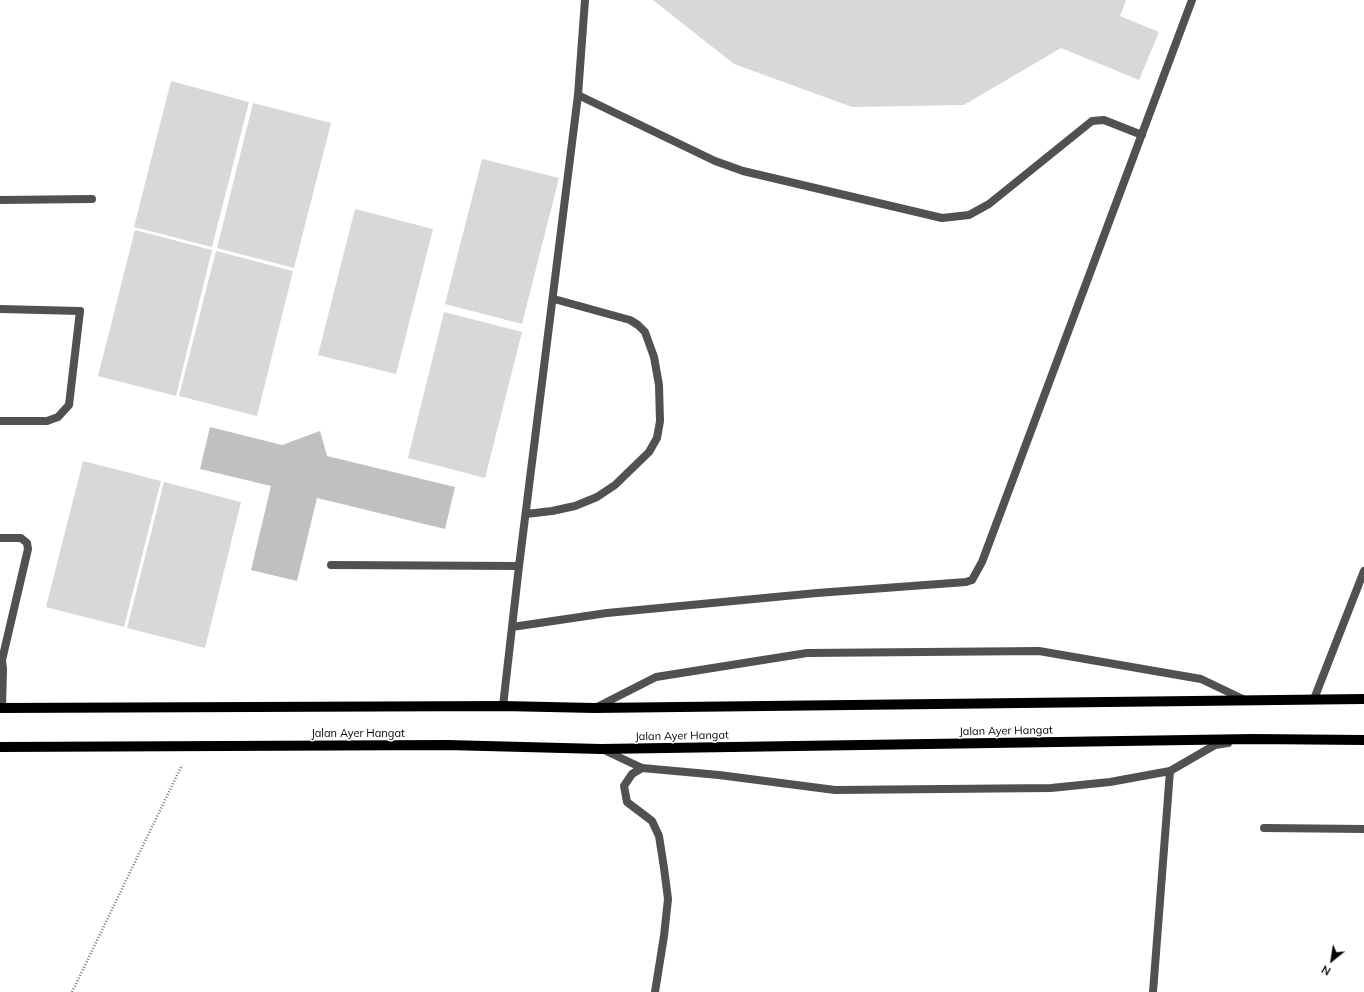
<!DOCTYPE html>
<style>
body{margin:0}
#map{position:relative;width:1364px;height:992px;overflow:hidden;background:#fff;font-family:Mulish,sans-serif}
canvas{display:block}
.north{position:absolute;left:1312px;top:940px;width:40px;height:40px;-webkit-text-stroke:3px #fff;paint-order:stroke;rotate:210deg;font-size:11px;font-weight:700;line-height:16px;text-align:center;color:#000}
.north::after{content:'';display:block;margin:auto;width:14px;height:18px;background:#000;clip-path:polygon(50% 0,100% 100%,50% 72%,0 100%)}
</style>
<div id="map">
<canvas width="1364" height="992"></canvas>
<div class="north">N</div>
</div>
<script>
const ctx = document.querySelector('canvas').getContext('2d');
ctx.lineJoin = 'round';
function paint(path, color) { ctx.fillStyle = color; ctx.fill(path, 'evenodd'); }
const poly = rows => new Path2D(rows.map(r => 'M' + r).join(''));
function trace(path, color, width, dash) { ctx.strokeStyle = color; ctx.lineWidth = width; ctx.lineCap = dash ? 'butt' : 'round'; ctx.setLineDash(dash || []); ctx.stroke(path); }
function drawText(font, color, halo, rows, align = 'center') {
  ctx.font = font + ' Mulish,sans-serif'; ctx.lineWidth = 3; ctx.setLineDash([]); ctx.textBaseline = 'middle'; ctx.strokeStyle = halo; ctx.fillStyle = color; for (const [text, x, y, turn = 0] of rows) {
    ctx.save(); ctx.translate(x, y); ctx.rotate((+turn || 0) * Math.PI / 180); ctx.textAlign = isNaN(turn) ? turn : align; if (halo) ctx.strokeText(text, 0, 0); ctx.fillText(text, 0, 0); ctx.restore();
  }
}
paint(poly([
 [653,0,1126,0,1120,16,1159,32,1139,80,1061,48,964,105,852,107,734,64],
 [171,81,249,102,212,247,134,227],
 [253,103,331,123,294,268,217,248],
 [482,159,559,178,522,324,445,304],
 [355,209,433,229,396,374,318,355],
 [135,230,212,250,176,396,98,376],
 [216,251,293,271,257,416,179,396],
 [444,312,522,332,485,478,408,458],
 [83,461,161,481,124,627,46,607],
 [164,482,241,502,205,648,127,628]
]), '#d8d8d8');
paint(poly([
 [210,427,282,445,320,431,327,456,455,487,445,529,317,498,297,581,251,570,271,486,200,469]
]), '#c0c0c0');
trace(poly([
 [72,992,182,765]
]), '#737373', 2.5, [1, 2]);
trace(poly([
 [578,95,715,161,743,171,942,218,969,215,989,204,1092,121,1104,120,1142,135],
 [0,309,80,311],
 [526,514,552,511,575,506,597,497,615,485,649,452,657,438,660,421,659,385,654,357,645,332,638,325,630,320,554,299],
 [0,538,21,538,27,543,28,549,2,660],
 [331,565,519,566],
 [512,627,607,613,817,593,966,582,972,580,982,562,1192,0],
 [503,706,519,566,578,95,585,0],
 [595,708,656,677,807,653,1039,651,1201,679,1245,700],
 [604,750,642,768,719,775,835,790,1051,788,1110,782,1170,771,1215,745,1228,743],
 [642,768,632,774,624,786,627,802,652,821,659,836,664,868,668,899,664,936,655,992],
 [1264,828,1364,829],
 [1153,992,1170,771]
]), '#515151', 8);
trace(poly([
 [0,200,92,199],
 [0,421,47,421,58,417,69,405,80,311],
 [0,659,2,660,3,669,2,708],
 [1314,699,1364,571]
]), '#515151', 8);
trace(poly([
 [0,708,503,706,594,708,1364,699],
 [0,747,447,745,601,749,1253,739,1364,740]
]), '#000', 10);
drawText('11px', '#000', '#fff', [
 ["Jalan Ayer Hangat",1006,731,-1],
 ["Jalan Ayer Hangat",358,734],
 ["Jalan Ayer Hangat",682,736,-1]
]);
</script>
